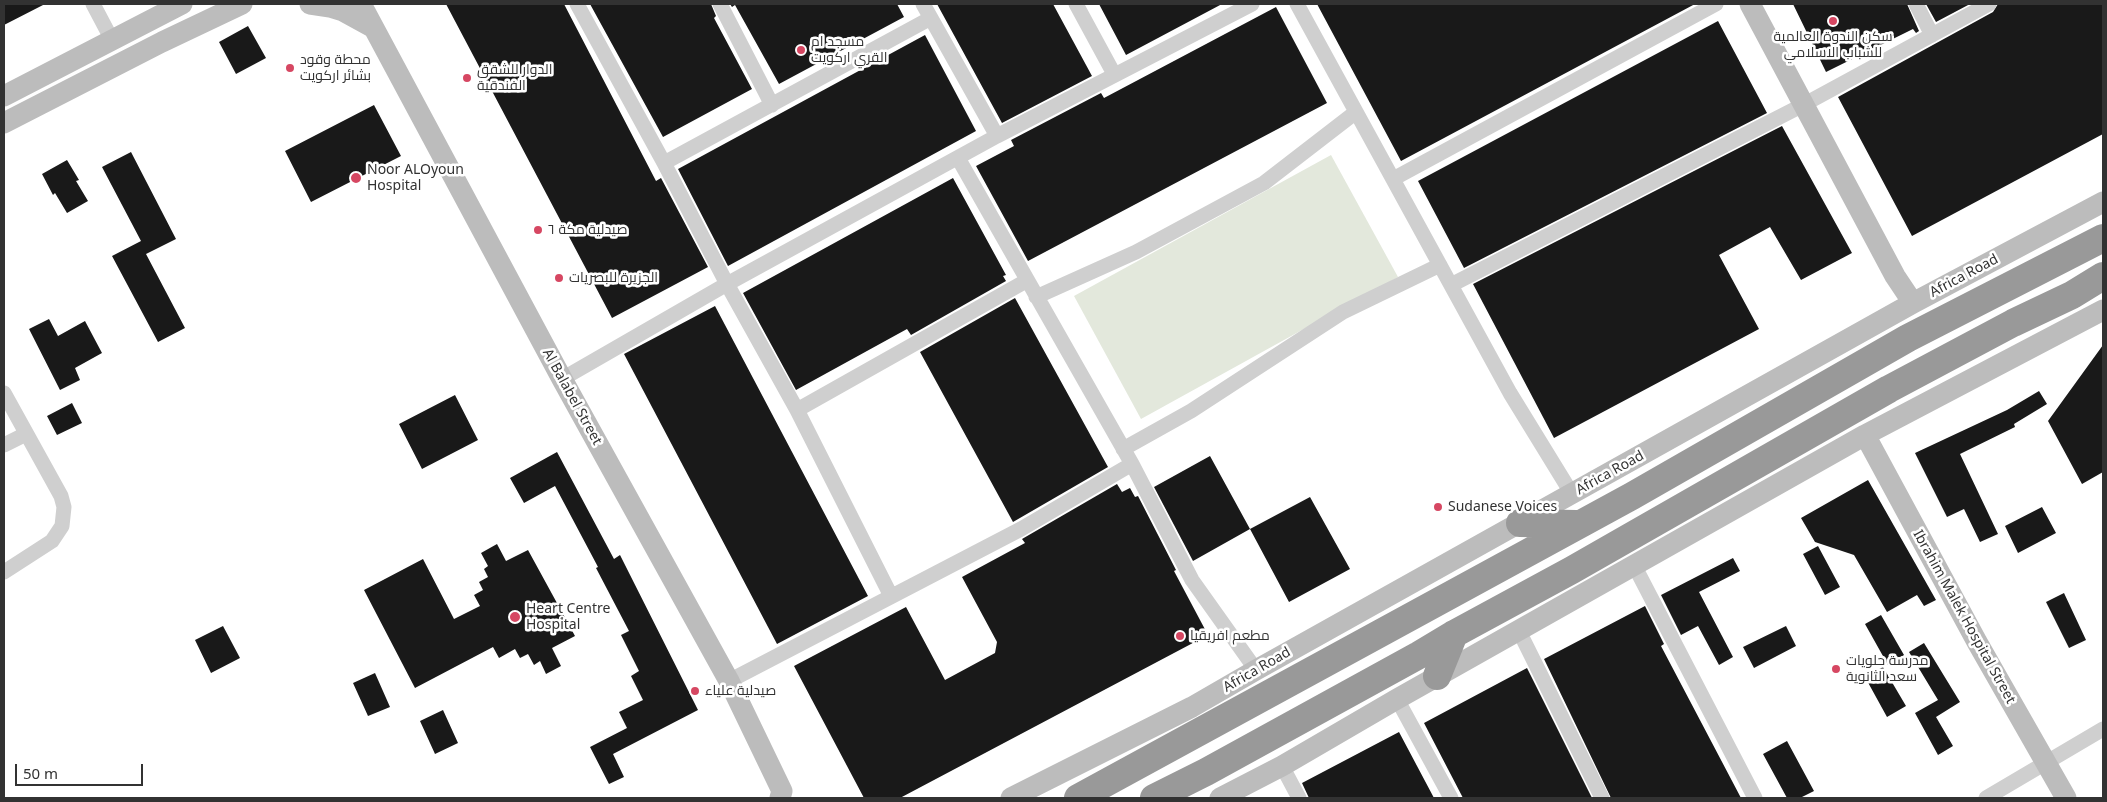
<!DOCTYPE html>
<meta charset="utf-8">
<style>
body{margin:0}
#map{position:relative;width:2107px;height:802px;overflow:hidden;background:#fff;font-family:"Noto Sans",sans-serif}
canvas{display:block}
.frame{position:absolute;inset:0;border:5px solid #323232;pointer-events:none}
.scale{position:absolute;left:15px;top:764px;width:128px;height:22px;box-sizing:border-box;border:2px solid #323232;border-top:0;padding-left:6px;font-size:15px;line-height:18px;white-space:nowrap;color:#323232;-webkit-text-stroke:4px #fff;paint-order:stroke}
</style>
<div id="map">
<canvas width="2107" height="802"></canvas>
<div class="frame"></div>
<div class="scale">50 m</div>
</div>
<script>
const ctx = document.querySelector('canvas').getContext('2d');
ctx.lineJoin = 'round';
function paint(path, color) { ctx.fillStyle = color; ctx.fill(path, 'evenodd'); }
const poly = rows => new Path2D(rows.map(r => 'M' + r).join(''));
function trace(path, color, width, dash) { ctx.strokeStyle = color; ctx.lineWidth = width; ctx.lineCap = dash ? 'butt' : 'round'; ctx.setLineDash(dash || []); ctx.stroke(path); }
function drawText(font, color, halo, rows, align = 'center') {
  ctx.font = font + ' "Noto Sans",Cairo,sans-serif'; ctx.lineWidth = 5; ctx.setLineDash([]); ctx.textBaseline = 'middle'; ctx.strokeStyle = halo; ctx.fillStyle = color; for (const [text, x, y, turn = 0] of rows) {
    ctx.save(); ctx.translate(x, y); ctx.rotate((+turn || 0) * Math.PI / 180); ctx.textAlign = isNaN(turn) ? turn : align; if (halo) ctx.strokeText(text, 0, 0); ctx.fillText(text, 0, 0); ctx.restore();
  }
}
paint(poly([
 [1331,155,1398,277,1141,419,1074,296]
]), '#e3e8dc');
paint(poly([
 [4,4,45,4,4,25],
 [446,4,564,4,656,181,661,178,708,267,612,318],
 [590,4,711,4,716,16,714,18,752,89,663,137],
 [730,4,897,4,904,17,779,84,735,5,732,7],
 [937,4,1053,4,1092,76,1002,123],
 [1099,4,1222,4,1126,55],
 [1317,4,1695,4,1401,161],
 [1793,4,1907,4,1919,31,1916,33,1913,29,1826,72],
 [1926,4,1970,4,1936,22],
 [1998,4,2103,4,2103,134,1912,236,1838,97,1993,12],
 [1276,7,1327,103,1028,261,976,166,1014,146,1011,140,1101,93,1104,98],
 [1718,21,1767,113,1464,268,1418,181],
 [248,26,266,58,236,74,219,42],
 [925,35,976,131,728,266,678,169],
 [374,105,401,156,311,202,285,151],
 [1782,126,1852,253,1801,280,1770,227,1719,255,1759,329,1554,438,1473,284],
 [131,152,176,239,146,254,185,328,158,342,112,256,141,241,102,167],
 [67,160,79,180,76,181,88,201,67,213,55,193,53,195,42,174],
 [953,178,1006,275,1003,276,1006,281,911,335,907,329,796,390,743,293],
 [1015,298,1108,467,1013,522,920,352],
 [715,306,868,596,777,644,624,354],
 [49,319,58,336,85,321,102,353,75,368,80,380,60,390,29,329],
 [2103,345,2103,472,2082,484,2048,421],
 [2039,391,2047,404,2014,424,2015,427,1960,454,1998,534,1980,542,1964,509,1947,517,1915,453,2007,410],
 [455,395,478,440,422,469,399,424],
 [72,403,82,423,57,435,47,416],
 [557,452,614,559,620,555,698,710,613,754,624,777,609,784,590,747,627,728,619,712,643,700,631,676,639,671,621,635,629,631,596,568,598,567,555,486,524,503,510,478],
 [1210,456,1250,529,1193,561,1154,487],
 [1868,480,1936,600,1924,606,1917,595,1887,612,1854,555,1815,542,1801,518],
 [1117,484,1122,492,1130,488,1135,497,1138,496,1176,570,1174,571,1208,635,900,798,864,798,794,666,906,607,945,680,995,653,997,642,962,577,1025,543,1022,539],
 [1310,497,1350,569,1289,602,1250,529],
 [2042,507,2056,533,2018,553,2005,526],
 [497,544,506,561,528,550,575,636,552,648,561,666,546,674,540,661,534,665,528,654,520,658,515,649,499,658,493,647,415,688,364,590,423,559,454,619,480,606,474,595,483,590,479,582,488,577,484,569,488,566,481,553],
 [1818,546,1840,587,1825,595,1803,554],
 [1733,558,1740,571,1699,592,1733,657,1719,665,1698,626,1681,635,1661,595],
 [2064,593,2086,640,2069,648,2046,602],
 [1645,606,1664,644,1661,646,1741,798,1611,798,1544,659],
 [1881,615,1904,655,1888,665,1865,624],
 [223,626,240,658,211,673,195,640],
 [1786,626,1796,646,1754,668,1743,647],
 [1924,643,1960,702,1936,717,1953,746,1938,755,1915,713,1938,700,1909,652],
 [1883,667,1906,706,1887,717,1865,677],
 [1527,668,1592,798,1463,798,1424,723],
 [375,673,390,707,368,716,353,683],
 [443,710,458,743,435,754,420,721],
 [1399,732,1434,798,1309,798,1302,783],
 [1787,741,1814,791,1800,798,1787,798,1763,754]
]), '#191919');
trace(poly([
 [93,4,112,40],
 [577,4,664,163,727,284,797,410,891,596],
 [720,4,772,105],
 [923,4,997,136],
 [1076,4,1114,74],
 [1297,4,1510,393,1572,494],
 [1916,4,1932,35],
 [958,158,1132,464,1192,580,1256,670],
 [664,163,931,18],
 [1393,179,1716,4],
 [1451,285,1803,105,1989,4],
 [1036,297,1136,252,1264,183,1356,112],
 [562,379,727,284,997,136,1252,4],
 [4,393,61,496,64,507,62,526,52,541,4,572],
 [797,410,1026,281],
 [4,445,26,434],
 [1123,449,1191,411,1343,312,1440,265],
 [1634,565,1755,798],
 [1519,631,1602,798],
 [729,681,1021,529,1132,464],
 [1397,699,1451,798],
 [1282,766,1299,798],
 [1986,798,2103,729]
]), '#cfcfcf', 15);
trace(poly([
 [310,4,330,7,343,11,374,28],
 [361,4,562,379,729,681,782,791,780,798],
 [1750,4,1895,276,1913,303],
 [4,96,182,4],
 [4,123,162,42,242,4],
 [1865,435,1977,642,2066,798],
 [1011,798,1192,707,1256,670,1913,303,2103,202],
 [1220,798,1282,766,1397,699,1865,435,2103,310]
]), '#bcbcbc', 21);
trace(poly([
 [1520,523,1576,524],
 [1437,676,1454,634],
 [1078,798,1632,496,1908,338,2103,238],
 [1154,798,1206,772,1419,655,1454,634,1572,570,1889,389,2013,323,2072,295,2103,276]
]), '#999', 28);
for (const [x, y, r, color] of [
 [1833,21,5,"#d64762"],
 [801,50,5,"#d64762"],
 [290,68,5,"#d64762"],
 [467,78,5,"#d64762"],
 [356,178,6,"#d64762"],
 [538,230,5,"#d64762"],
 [559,278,5,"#d64762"],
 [1438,507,5,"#d64762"],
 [515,617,6,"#d64762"],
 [1180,636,5,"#d64762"],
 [1836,669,5,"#d64762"],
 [695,691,5,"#d64762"]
]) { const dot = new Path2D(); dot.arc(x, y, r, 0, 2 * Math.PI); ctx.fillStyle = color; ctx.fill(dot); trace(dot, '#fff', 2); }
drawText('14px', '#323232', '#fff', [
 ["سكن الندوة العالمية",1833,37,"center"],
 ["للشباب الاسلامي",1833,53,"center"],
 ["مسجد ام",811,42],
 ["القري اركويت",811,58],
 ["محطة وقود",300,60],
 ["بشائر اركويت",300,76],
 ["الدوار للشقق",477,70],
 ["الفندقية",477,86],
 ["Noor ALOyoun",367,170],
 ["Hospital",367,186],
 ["صيدلية مكة ٦",548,230],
 ["الجزيرة للبصريات",569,278],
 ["Sudanese Voices",1448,507],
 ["Heart Centre",526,609],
 ["Hospital",526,625],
 ["مطعم افريقيا",1190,636],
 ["مدرسة حلويات",1846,661],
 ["سعد الثانوية",1846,677],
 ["صيدلية علياء",705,691]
], 'left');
drawText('14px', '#323232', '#fff', [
 ["Africa Road",1964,276,-28],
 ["Al Balabel Street",572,397,61],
 ["Africa Road",1610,473,-29],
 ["Ibrahim Malek Hospital Street",1964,617,61],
 ["Africa Road",1257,670,-30]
]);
</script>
